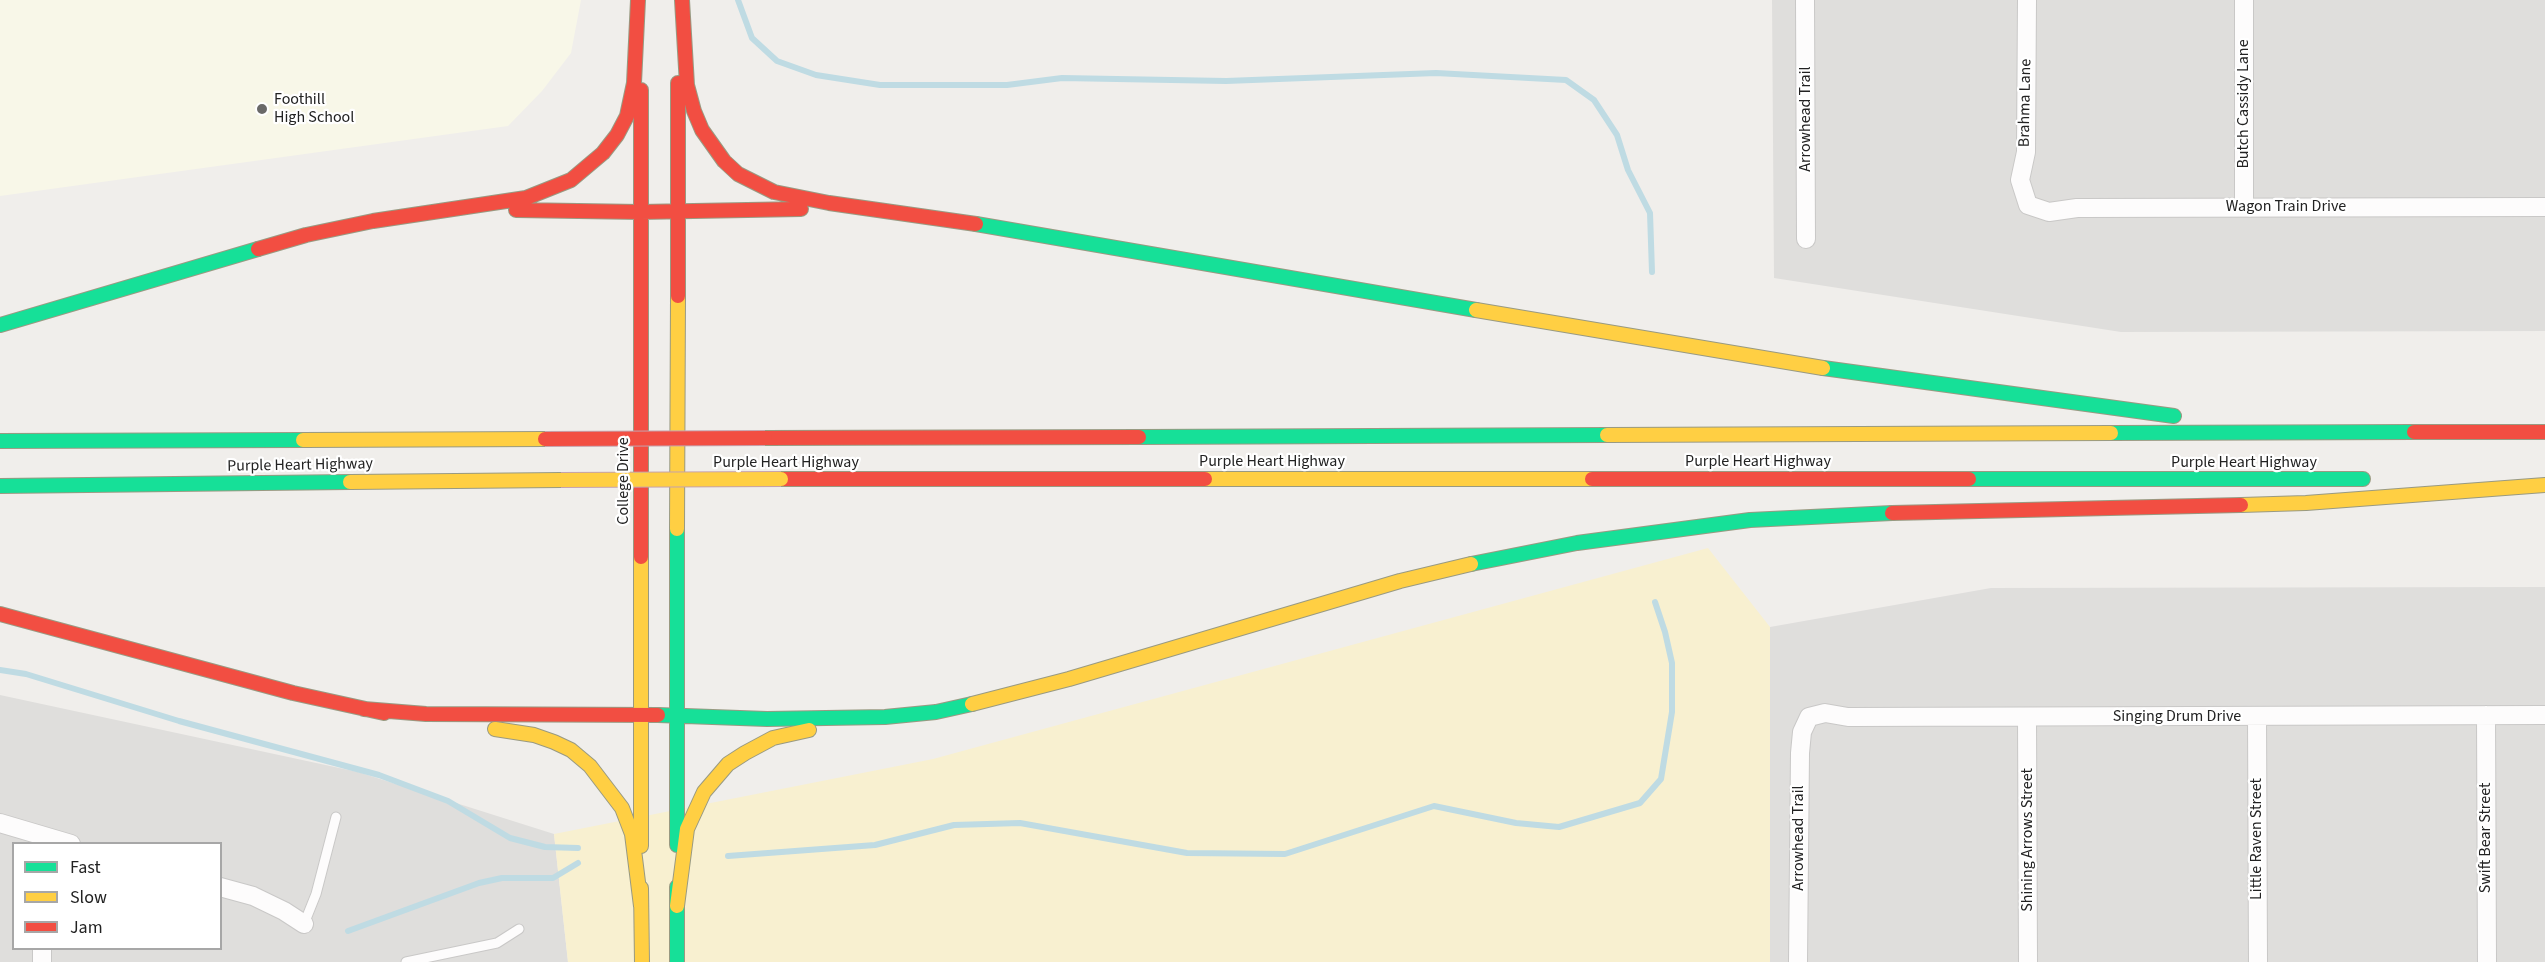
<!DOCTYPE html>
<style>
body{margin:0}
#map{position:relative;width:2545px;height:962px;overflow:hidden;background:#f0eeeb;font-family:"Source Sans 3",sans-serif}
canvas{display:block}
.legend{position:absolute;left:12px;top:842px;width:210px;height:108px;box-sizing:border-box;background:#fff;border:2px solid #a7a7a7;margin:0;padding:8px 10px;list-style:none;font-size:18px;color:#222}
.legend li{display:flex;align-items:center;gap:12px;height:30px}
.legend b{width:30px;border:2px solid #a7a7a7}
</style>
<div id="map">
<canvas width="2545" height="962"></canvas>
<ul class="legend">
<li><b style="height:8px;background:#16e098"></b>Fast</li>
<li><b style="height:8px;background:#ffcf43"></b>Slow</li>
<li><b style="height:8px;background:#f24e42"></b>Jam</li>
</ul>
</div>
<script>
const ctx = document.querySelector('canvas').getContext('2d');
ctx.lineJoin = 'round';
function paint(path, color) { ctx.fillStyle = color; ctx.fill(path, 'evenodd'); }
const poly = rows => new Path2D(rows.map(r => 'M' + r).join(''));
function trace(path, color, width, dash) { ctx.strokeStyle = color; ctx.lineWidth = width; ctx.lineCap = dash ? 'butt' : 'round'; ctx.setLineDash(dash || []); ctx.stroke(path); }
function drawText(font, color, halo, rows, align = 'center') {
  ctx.font = font + ' "Source Sans 3",sans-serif'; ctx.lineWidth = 4.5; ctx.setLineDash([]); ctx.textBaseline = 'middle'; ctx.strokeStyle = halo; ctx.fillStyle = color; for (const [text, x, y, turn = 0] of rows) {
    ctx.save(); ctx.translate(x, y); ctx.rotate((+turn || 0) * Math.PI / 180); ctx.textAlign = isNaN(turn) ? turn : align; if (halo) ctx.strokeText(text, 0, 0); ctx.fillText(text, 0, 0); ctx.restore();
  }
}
paint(poly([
 [1772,0,2545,0,2545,331,2121,332,1774,278],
 [2545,587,2545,962,1770,962,1770,627,1991,588],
 [0,695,358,772,554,834,568,962,0,962],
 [14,844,220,844,220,948,14,948]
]), '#dfdedc');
paint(poly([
 [0,0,581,0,571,53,542,91,508,126,0,196]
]), '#f8f7e8');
paint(poly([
 [1708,548,1770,627,1770,962,568,962,554,834,933,759]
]), '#f8f0d0');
trace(poly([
 [738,0,752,38,777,61,816,75,880,85,1007,85,1062,78,1226,81,1436,73,1566,80,1594,100,1617,135,1628,170,1650,213,1652,272],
 [0,670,26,674,179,721,379,775,448,801,510,838,545,847,578,848],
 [728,856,875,845,954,825,1020,823,1187,853,1285,854,1434,806,1516,823,1559,827,1640,803,1661,779,1672,712,1672,663,1665,632,1655,602],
 [348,931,479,883,502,878,553,878,578,863]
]), '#bfdbe3', 6);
const lane = poly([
 [304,924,316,894,336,817],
 [406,962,497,943,519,929]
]);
const street = poly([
 [1805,0,1806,239],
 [2027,0,2026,152,2020,180,2028,205,2049,212,2077,208,2545,207],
 [2244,207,2244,0],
 [2486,715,2487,962],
 [2257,716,2258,962],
 [2027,717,2028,962],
 [0,823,71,844],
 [220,887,253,896,284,911,304,924],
 [42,962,42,948],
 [1798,962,1800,753,1802,732,1809,717,1825,713,1848,717,2545,715]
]);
const fast = poly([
 [976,224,1476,310],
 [0,325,258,249],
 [1823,368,2174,416],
 [2111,433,2414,432],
 [1139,437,1607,435],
 [0,441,303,440],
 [1969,479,2363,479],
 [0,486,350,482],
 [1471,564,1577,543,1750,520,1892,513],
 [658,715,767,719,885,717,936,712,972,704],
 [677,845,677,529],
 [677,887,677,962]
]);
const slow = poly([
 [1476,310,1823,368],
 [1607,435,2111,433],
 [303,440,545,439],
 [1205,479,1592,479],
 [350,482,561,480],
 [2241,505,2306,503,2545,485],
 [677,529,678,296],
 [641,557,641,846],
 [972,704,1069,679,1400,581,1471,564],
 [495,729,534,735,554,742,571,750,590,766,622,808,632,834,641,906],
 [641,888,642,962],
 [677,906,687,829,704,792,728,764,745,753,773,738,809,730]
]);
const jam = poly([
 [682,0,687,85,694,111,702,130,724,161,738,174,774,192,829,203,976,224],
 [641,90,641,557],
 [516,210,640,212,801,209],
 [258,249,306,235,373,221,526,198,571,180,603,153,617,135,627,116,634,83,638,0],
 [678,296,678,83],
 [2414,432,2545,432],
 [765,438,1139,437],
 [781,479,1205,479],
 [1592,479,1969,479],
 [1892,513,2241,505],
 [0,614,293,693,384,713],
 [364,709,426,714,658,715]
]);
trace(lane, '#c9c8c7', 11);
trace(street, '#c9c8c7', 20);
trace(fast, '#999a82', 16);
trace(slow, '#999a82', 16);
trace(jam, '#999a82', 16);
trace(lane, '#fdfcfc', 9);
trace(street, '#fdfcfc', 18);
trace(fast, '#16e098', 14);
trace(slow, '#ffcf43', 14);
trace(jam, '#f24e42', 14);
const slowBridge = poly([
 [561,480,781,479]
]);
const jamBridge = poly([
 [545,439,765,438]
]);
trace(slowBridge, '#c5a2ac', 16, []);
trace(jamBridge, '#c5a2ac', 16, []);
trace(slowBridge, '#ffcf43', 14);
trace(jamBridge, '#f24e42', 14);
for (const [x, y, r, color] of [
 [262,109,6,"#6a6968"]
]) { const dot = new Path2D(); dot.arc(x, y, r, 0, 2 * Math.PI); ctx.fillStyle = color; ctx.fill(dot); trace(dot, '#fff', 2); }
drawText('16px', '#222', '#fff', [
 ["Foothill",274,100],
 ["High School",274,118]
], 'left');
drawText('16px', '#222', '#fff', [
 ["Brahma Lane",2026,103,-89],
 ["Butch Cassidy Lane",2244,104,-90],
 ["Arrowhead Trail",1806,119,-90],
 ["Wagon Train Drive",2286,207],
 ["Purple Heart Highway",1272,462],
 ["Purple Heart Highway",1758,462],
 ["Purple Heart Highway",786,463],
 ["Purple Heart Highway",2244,463],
 ["Purple Heart Highway",300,466,-1],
 ["College Drive",624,481,-90],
 ["Singing Drum Drive",2177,717],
 ["Arrowhead Trail",1799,838,-90],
 ["Swift Bear Street",2486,838,-90],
 ["Little Raven Street",2257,839,-90],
 ["Shining Arrows Street",2028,840,-90]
]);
</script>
